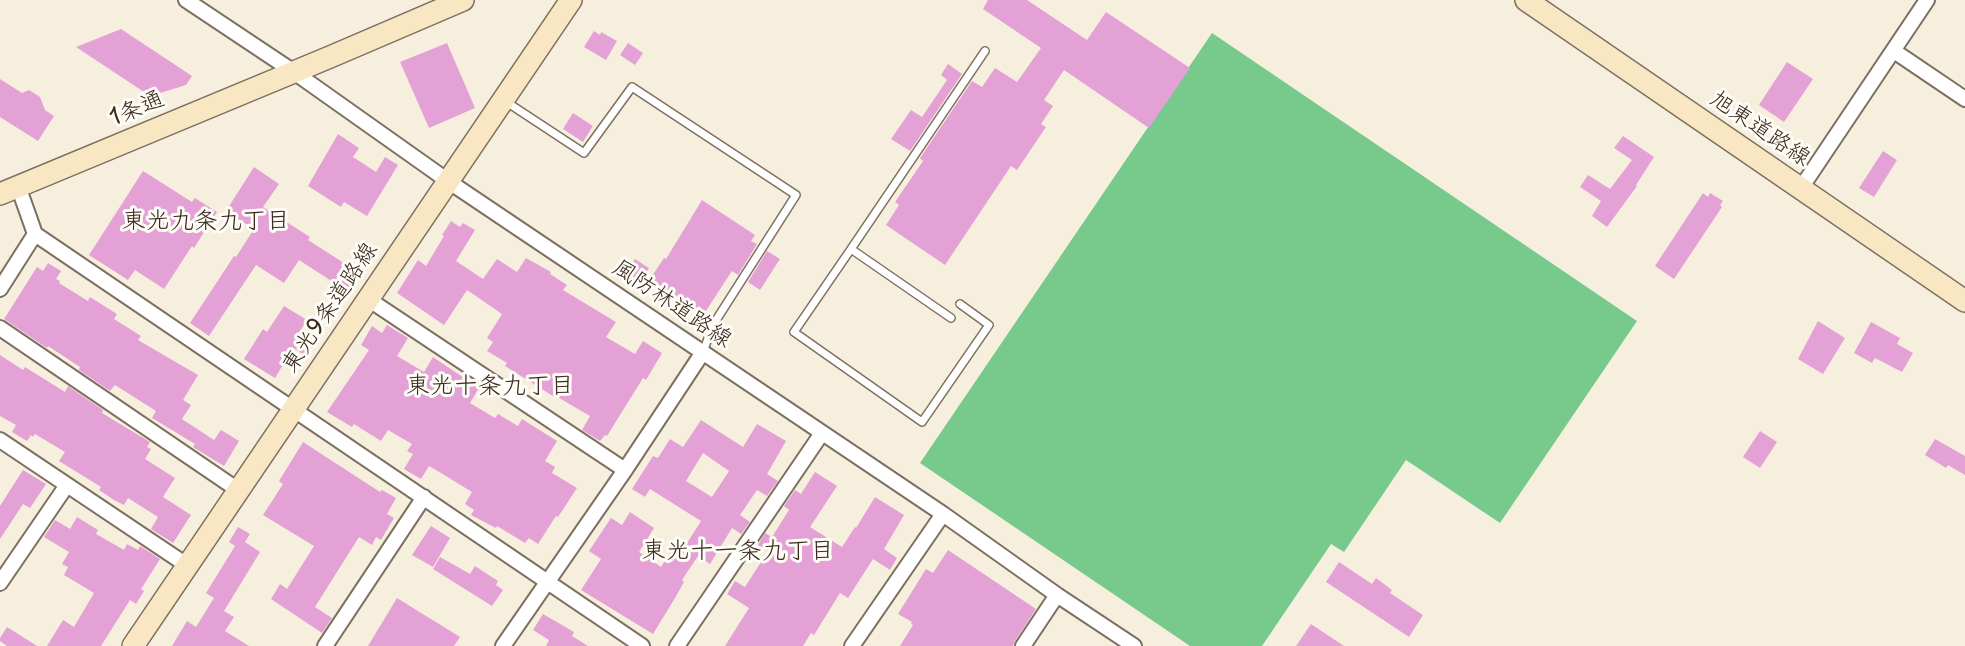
<!DOCTYPE html>
<meta charset="utf-8">
<style>
body{margin:0}
canvas{display:block;background:#f7efde}
</style>
<canvas width="1965" height="646"></canvas>
<script>
const ctx = document.querySelector('canvas').getContext('2d');
ctx.lineJoin = 'round';
function paint(path, color) { ctx.fillStyle = color; ctx.fill(path, 'evenodd'); }
const poly = rows => new Path2D(rows.map(r => 'M' + r).join(''));
function trace(path, color, width, dash) { ctx.strokeStyle = color; ctx.lineWidth = width; ctx.lineCap = dash ? 'butt' : 'round'; ctx.setLineDash(dash || []); ctx.stroke(path); }
function drawText(font, color, halo, rows, align = 'center') {
  ctx.font = font + ' "Playpen Sans","Klee One",sans-serif'; ctx.lineWidth = 6; ctx.setLineDash([]); ctx.textBaseline = 'middle'; ctx.strokeStyle = halo; ctx.fillStyle = color; for (const [text, x, y, turn = 0] of rows) {
    ctx.save(); ctx.translate(x, y); ctx.rotate((+turn || 0) * Math.PI / 180); ctx.textAlign = isNaN(turn) ? turn : align; if (halo) ctx.strokeText(text, 0, 0); ctx.fillText(text, 0, 0); ctx.restore();
  }
}
paint(poly([
 [1212,33,1637,321,1500,523,1406,460,1344,552,1331,544,1262,646,1190,646,920,463]
]), '#77ca8c');
paint(poly([
 [988,0,1027,0,1087,40,1106,12,1190,68,1149,128,1064,70,1044,100,1053,106,1041,124,1046,127,1017,170,1011,166,945,265,886,225,899,205,895,202,923,161,920,158,972,81,982,87,995,68,1017,82,1041,48,983,9],
 [121,29,192,76,186,85,150,96,76,47],
 [594,31,600,35,601,32,617,41,606,60,584,47],
 [447,43,475,108,429,128,400,62],
 [628,43,643,53,635,65,620,55],
 [1787,62,1813,79,1784,122,1759,105],
 [948,64,962,74,910,151,891,139,911,110,922,117,947,80,941,75],
 [0,79,22,93,29,90,40,97,45,110,54,116,38,141,0,117],
 [573,113,593,126,583,142,563,129],
 [338,134,359,148,353,157,376,172,385,157,398,165,367,216,344,202,341,207,308,186],
 [1623,136,1654,157,1636,185,1637,186,1607,227,1592,216,1601,201,1580,187,1588,175,1610,189,1632,160,1614,148],
 [1883,151,1897,160,1874,197,1859,188],
 [254,167,279,184,263,207,310,237,308,240,361,274,350,293,299,260,284,283,256,265,209,336,190,323,234,256,236,257,254,229,226,211],
 [143,171,192,202,195,198,217,212,194,248,192,246,164,289,135,270,128,280,89,255],
 [1703,193,1708,197,1710,193,1723,201,1720,205,1722,207,1674,279,1655,266],
 [702,200,755,235,751,241,757,244,738,275,732,271,726,280,704,314,650,279,664,258,666,259],
 [451,221,460,227,463,223,475,230,456,261,483,279,497,259,517,272,526,258,551,272,550,274,567,285,563,290,616,322,606,337,635,354,643,341,662,353,646,380,643,378,607,436,605,435,600,441,582,430,590,416,554,395,553,396,505,366,507,363,487,351,493,342,487,338,502,314,467,290,444,325,397,293,418,260,426,266,444,236,442,235],
 [767,251,780,259,760,290,748,282],
 [635,259,649,268,640,282,626,272],
 [48,263,61,271,56,279,60,281,59,283,88,301,90,297,117,314,114,319,141,336,138,340,198,375,183,400,191,405,182,419,214,440,221,430,239,441,224,466,193,447,195,444,152,418,156,411,115,385,110,391,79,370,80,367,48,346,47,348,4,319,37,267,43,271],
 [284,306,307,320,299,333,315,343,306,356,293,348,275,378,244,359,263,329,267,332],
 [1818,321,1845,338,1823,374,1798,359],
 [1871,322,1900,338,1897,344,1913,353,1902,372,1875,358,1872,363,1854,353],
 [387,325,408,338,397,356,424,372,433,357,479,388,470,403,495,418,498,414,518,426,522,419,557,441,545,461,555,467,552,473,577,488,558,517,556,516,538,544,529,538,525,543,497,526,496,528,471,515,474,510,465,504,472,492,441,473,429,466,421,479,404,469,413,454,407,451,412,444,388,430,381,441,354,424,352,427,327,412,369,350,361,345,372,326,382,333],
 [0,355,23,370,25,367,65,392,68,386,103,410,102,413,150,442,147,447,151,449,145,459,175,478,163,497,191,515,173,543,151,529,158,517,128,498,124,505,114,500,99,490,101,487,59,461,65,452,35,434,33,437,31,435,27,441,12,432,16,425,0,416],
 [701,420,743,447,757,424,786,441,767,474,778,481,767,496,757,490,740,515,750,522,741,534,732,528,710,564,698,556,682,580,684,582,675,598,653,634,581,590,601,559,589,551,611,518,622,525,630,512,654,528,639,552,661,567,676,543,684,548,701,521,650,489,645,497,632,489,653,456,658,458,670,439,683,447],
 [703,453,729,471,712,497,686,481],
 [1760,431,1777,442,1760,468,1743,457],
 [1935,439,1965,456,1965,475,1948,465,1946,468,1925,455],
 [303,442,380,492,382,490,396,498,387,514,394,518,381,540,376,537,372,545,359,537,315,607,332,618,322,633,271,599,280,584,287,589,314,546,263,515,283,484,279,481],
 [23,470,46,484,30,508,23,504,0,539,0,506],
 [815,472,837,486,810,527,842,547,855,527,856,528,875,497,904,515,884,549,897,558,890,570,873,559,848,598,840,593,814,635,811,633,803,646,725,646,749,608,727,594,735,581,745,587,768,551,758,545,765,533,772,537,789,510,784,506,795,490,801,494],
 [77,517,98,530,96,534,124,550,127,544,138,550,140,546,160,559,141,589,144,591,136,604,130,600,101,646,47,646,63,620,74,627,94,593,64,575,68,567,62,564,69,552,44,537,55,520,70,529],
 [431,526,450,538,433,567,412,555],
 [238,527,250,534,245,542,260,552,224,611,234,617,225,631,249,646,172,646,187,621,196,627,214,598,206,593,235,546,229,542],
 [948,550,1036,609,1015,641,1013,646,900,646,913,625,911,624,912,622,898,614,926,569,933,573],
 [440,557,470,574,475,566,498,581,496,585,503,590,492,606,433,569],
 [1339,562,1372,584,1376,578,1392,590,1390,593,1423,615,1409,637,1326,582],
 [397,598,460,637,454,646,368,646],
 [543,614,574,632,572,636,588,646,546,646,549,640,533,630],
 [1311,624,1344,646,1296,646],
 [7,627,37,646,7,646,0,641,0,638]
]), '#e3a1d6');
const lane = poly([
 [505,101,584,153,632,87,796,195,713,325,703,352],
 [851,249,985,51],
 [951,318,851,249,794,332,922,422,989,325,960,304]
]);
const street = poly([
 [186,0,294,72,448,181,943,514,1057,595,1134,646],
 [1894,51,1965,99],
 [18,186,35,234,642,646],
 [1801,188,1927,0],
 [0,289,35,234],
 [368,299,625,470],
 [0,328,238,490],
 [0,440,188,566],
 [0,583,67,485],
 [325,646,424,497],
 [503,646,625,470,703,352],
 [677,646,822,433],
 [852,646,943,514],
 [1023,646,1057,595]
]);
const secondary = poly([
 [1526,0,1965,301],
 [0,194,330,57,463,0],
 [133,646,571,0]
]);
trace(lane, '#7d6f61', 10);
trace(street, '#7d6f61', 18);
trace(secondary, '#7d6f61', 24);
trace(lane, '#fff', 7);
trace(street, '#fff', 14);
trace(secondary, '#f9e7c3', 21);
drawText('23px', '#3b2a1e', '#fdfcf7', [
 ["1条通",137,109,-23],
 ["旭東道路線",1760,129,34],
 ["風防林道路線",672,304,34],
 ["東光9条道路線",330,308,-56]
]);
drawText('24px', '#3b2a1e', '#fdfcf7', [
 ["東光九条九丁目",206,221],
 ["東光十条九丁目",490,386],
 ["東光十一条九丁目",738,551]
]);
</script>
